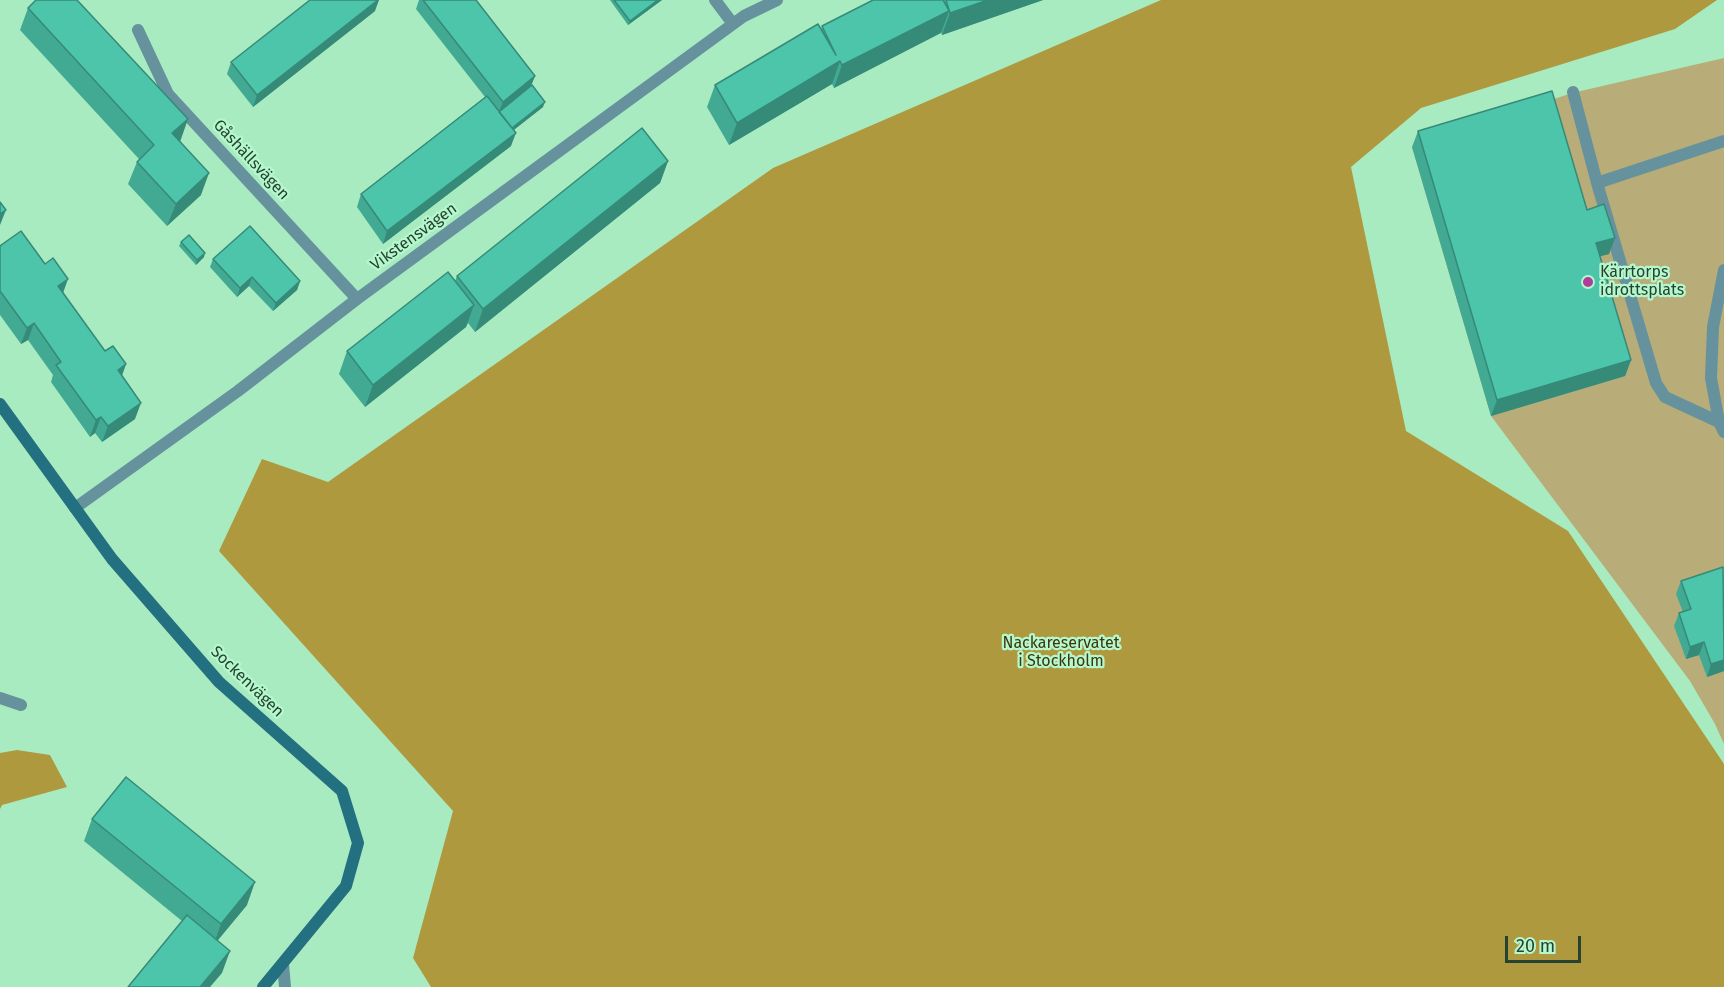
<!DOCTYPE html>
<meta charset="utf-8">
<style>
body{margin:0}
#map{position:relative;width:1724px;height:987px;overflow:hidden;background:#a8ebc0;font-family:"Fira Sans",sans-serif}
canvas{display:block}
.scale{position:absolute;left:1505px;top:936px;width:76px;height:27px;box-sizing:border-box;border:3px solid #264231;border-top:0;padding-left:8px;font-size:18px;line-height:21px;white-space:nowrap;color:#264231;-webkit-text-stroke:4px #b5f8cd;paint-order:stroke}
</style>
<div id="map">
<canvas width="1724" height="987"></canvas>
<div class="scale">20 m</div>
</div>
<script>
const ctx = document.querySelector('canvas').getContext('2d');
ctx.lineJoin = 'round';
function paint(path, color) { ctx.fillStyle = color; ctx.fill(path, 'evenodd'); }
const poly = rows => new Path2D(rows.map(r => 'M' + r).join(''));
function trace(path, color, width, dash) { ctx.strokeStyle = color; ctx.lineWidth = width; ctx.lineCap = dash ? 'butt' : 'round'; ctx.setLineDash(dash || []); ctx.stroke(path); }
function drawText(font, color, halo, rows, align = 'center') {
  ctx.font = font + ' "Fira Sans",sans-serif'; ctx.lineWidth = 4.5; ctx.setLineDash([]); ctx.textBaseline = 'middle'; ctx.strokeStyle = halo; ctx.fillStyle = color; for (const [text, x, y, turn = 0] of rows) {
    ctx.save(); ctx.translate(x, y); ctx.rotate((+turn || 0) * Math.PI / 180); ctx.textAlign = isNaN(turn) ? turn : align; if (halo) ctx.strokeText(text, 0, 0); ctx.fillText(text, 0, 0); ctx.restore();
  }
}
paint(poly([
 [1724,58,1724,744,1715,724,1690,681,1491,416,1412,147,1546,108,1545,102,1572,93]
]), '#b8ac78');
paint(poly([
 [1161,0,1717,0,1675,29,1421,108,1351,167,1406,431,1568,531,1724,764,1724,987,431,987,413,958,453,811,219,551,262,459,328,482,773,168],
 [17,750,50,755,67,787,2,805,0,809,0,753]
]), '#ae993e');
trace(poly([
 [1573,92,1597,183],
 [1724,270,1713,327,1711,378,1719,422,1724,432],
 [1719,422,1665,397,1656,383,1597,183,1724,141],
 [283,964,285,987]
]), '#66929e', 12);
trace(poly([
 [715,0,733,24],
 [138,30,168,94,357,299],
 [75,508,238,391,357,299,744,16,777,0],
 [0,698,21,705]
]), '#66929e', 12);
trace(poly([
 [0,404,112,559,219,682,342,791,358,843,346,886,263,987]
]), '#237081', 12);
paint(poly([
 [419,0,476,0,535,76,531,86,543,107,513,130,511,146,383,244,357,207,361,194,485,97,416,9],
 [610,0,662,0,628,25],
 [873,0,1043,0,942,35,941,32,834,88,832,84,729,145,707,107,715,85,821,30,822,26],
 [28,8,180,141,201,195,167,226,128,184,137,162,139,159,20,30],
 [375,11,253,107,227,74,231,62],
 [1418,131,1587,210,1609,254,1600,256,1631,360,1625,376,1491,416,1412,147],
 [668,161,660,183,475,332,468,323,466,327,365,407,339,374,347,351,455,281,457,276],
 [181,242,204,257,196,265,179,246],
 [0,246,63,292,105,351,126,364,122,376,135,419,102,442,95,433,90,437,51,382,53,375,28,340,21,344,0,315],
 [213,259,300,281,297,290,273,311,249,286,237,297,210,267],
 [1681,581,1724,671,1707,677,1699,655,1686,659,1674,626,1679,613,1683,612,1676,594],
 [92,819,247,905,218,940,222,973,182,921,84,841]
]), '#42a993');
paint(poly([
 [378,0,379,0,375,11,253,107,257,95],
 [658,0,662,0,628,25,630,21],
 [988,0,1043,0,942,35,950,13],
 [949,11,941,33,834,88,842,65],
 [840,61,832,84,729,145,737,123],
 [535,76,530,88,498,114,503,102],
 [545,102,543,107,505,137,507,132],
 [188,119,180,142,172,133],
 [516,133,511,146,383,244,387,231],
 [668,161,660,183,475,332,483,309],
 [209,173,201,195,167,226,176,204],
 [6,210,0,225,0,214],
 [1615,238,1609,254,1590,259,1596,243],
 [205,253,204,257,196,265,197,260],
 [252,277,249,286,237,297,240,288],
 [68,279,62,296,58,286],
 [300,281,297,290,273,311,276,303],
 [474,305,466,327,365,407,373,385],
 [34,323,28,340,21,344,27,328],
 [1631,360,1625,376,1491,416,1497,400],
 [126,364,120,380,118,370],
 [141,403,135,419,102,442,108,426],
 [101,417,95,433,90,437,96,420],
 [1704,642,1699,655,1686,659,1690,647],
 [1724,660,1724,671,1707,677,1711,664],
 [255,882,247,905,213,946,221,924],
 [230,951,222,973,210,987,200,987]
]), '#368a78');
const building = poly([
 [36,0,77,0,188,119,172,133,209,173,176,204,137,162,154,145,28,8,36,0],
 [310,0,378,0,257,95,231,62,310,0],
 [423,0,476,0,535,76,503,102,423,0],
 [614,0,658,0,630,21,614,0],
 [873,0,943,0,949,11,842,65,840,61,737,123,715,85,818,24,836,55,822,26,873,0],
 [946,0,988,0,950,13,946,0],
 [532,85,545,102,512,128,499,112,532,85],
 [1552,91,1587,210,1604,204,1615,238,1596,243,1631,360,1497,400,1418,131,1552,91],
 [487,96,516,133,387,231,361,194,487,96],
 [642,128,668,161,483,309,457,276,642,128],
 [0,202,6,210,0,214,0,202],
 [250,226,300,281,276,303,252,277,240,288,213,259,250,226],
 [21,231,45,264,53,258,68,279,58,286,105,351,113,346,126,364,118,370,141,403,108,426,101,417,96,420,56,365,61,362,34,323,27,328,0,291,0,246,21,231],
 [189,235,205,253,197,260,181,242,189,235],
 [448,272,474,305,373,385,347,351,448,272],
 [1723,567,1724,660,1711,664,1704,642,1690,647,1679,613,1691,609,1681,581,1723,567],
 [126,777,255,882,221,924,92,819,126,777],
 [187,915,230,951,200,987,128,987,187,915]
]);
paint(building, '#4dc5ab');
trace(building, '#368a78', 1.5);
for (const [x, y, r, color] of [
 [1588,282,6,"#af3d99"]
]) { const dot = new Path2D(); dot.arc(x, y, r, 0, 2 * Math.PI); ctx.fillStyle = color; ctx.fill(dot); trace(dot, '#b5f8cd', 2); }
drawText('16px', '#264231', '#b5f8cd', [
 ["Gåshällsvägen",251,160,47],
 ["Vikstensvägen",414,237,-36],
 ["Sockenvägen",247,682,44]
]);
drawText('16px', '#264231', '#b5f8cd', [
 ["Kärrtorps",1600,273],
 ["idrottsplats",1600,291]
], 'left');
drawText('16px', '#3f360e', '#b5f8cd', [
 ["Nackareservatet",1061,644],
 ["i Stockholm",1061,662]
]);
</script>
